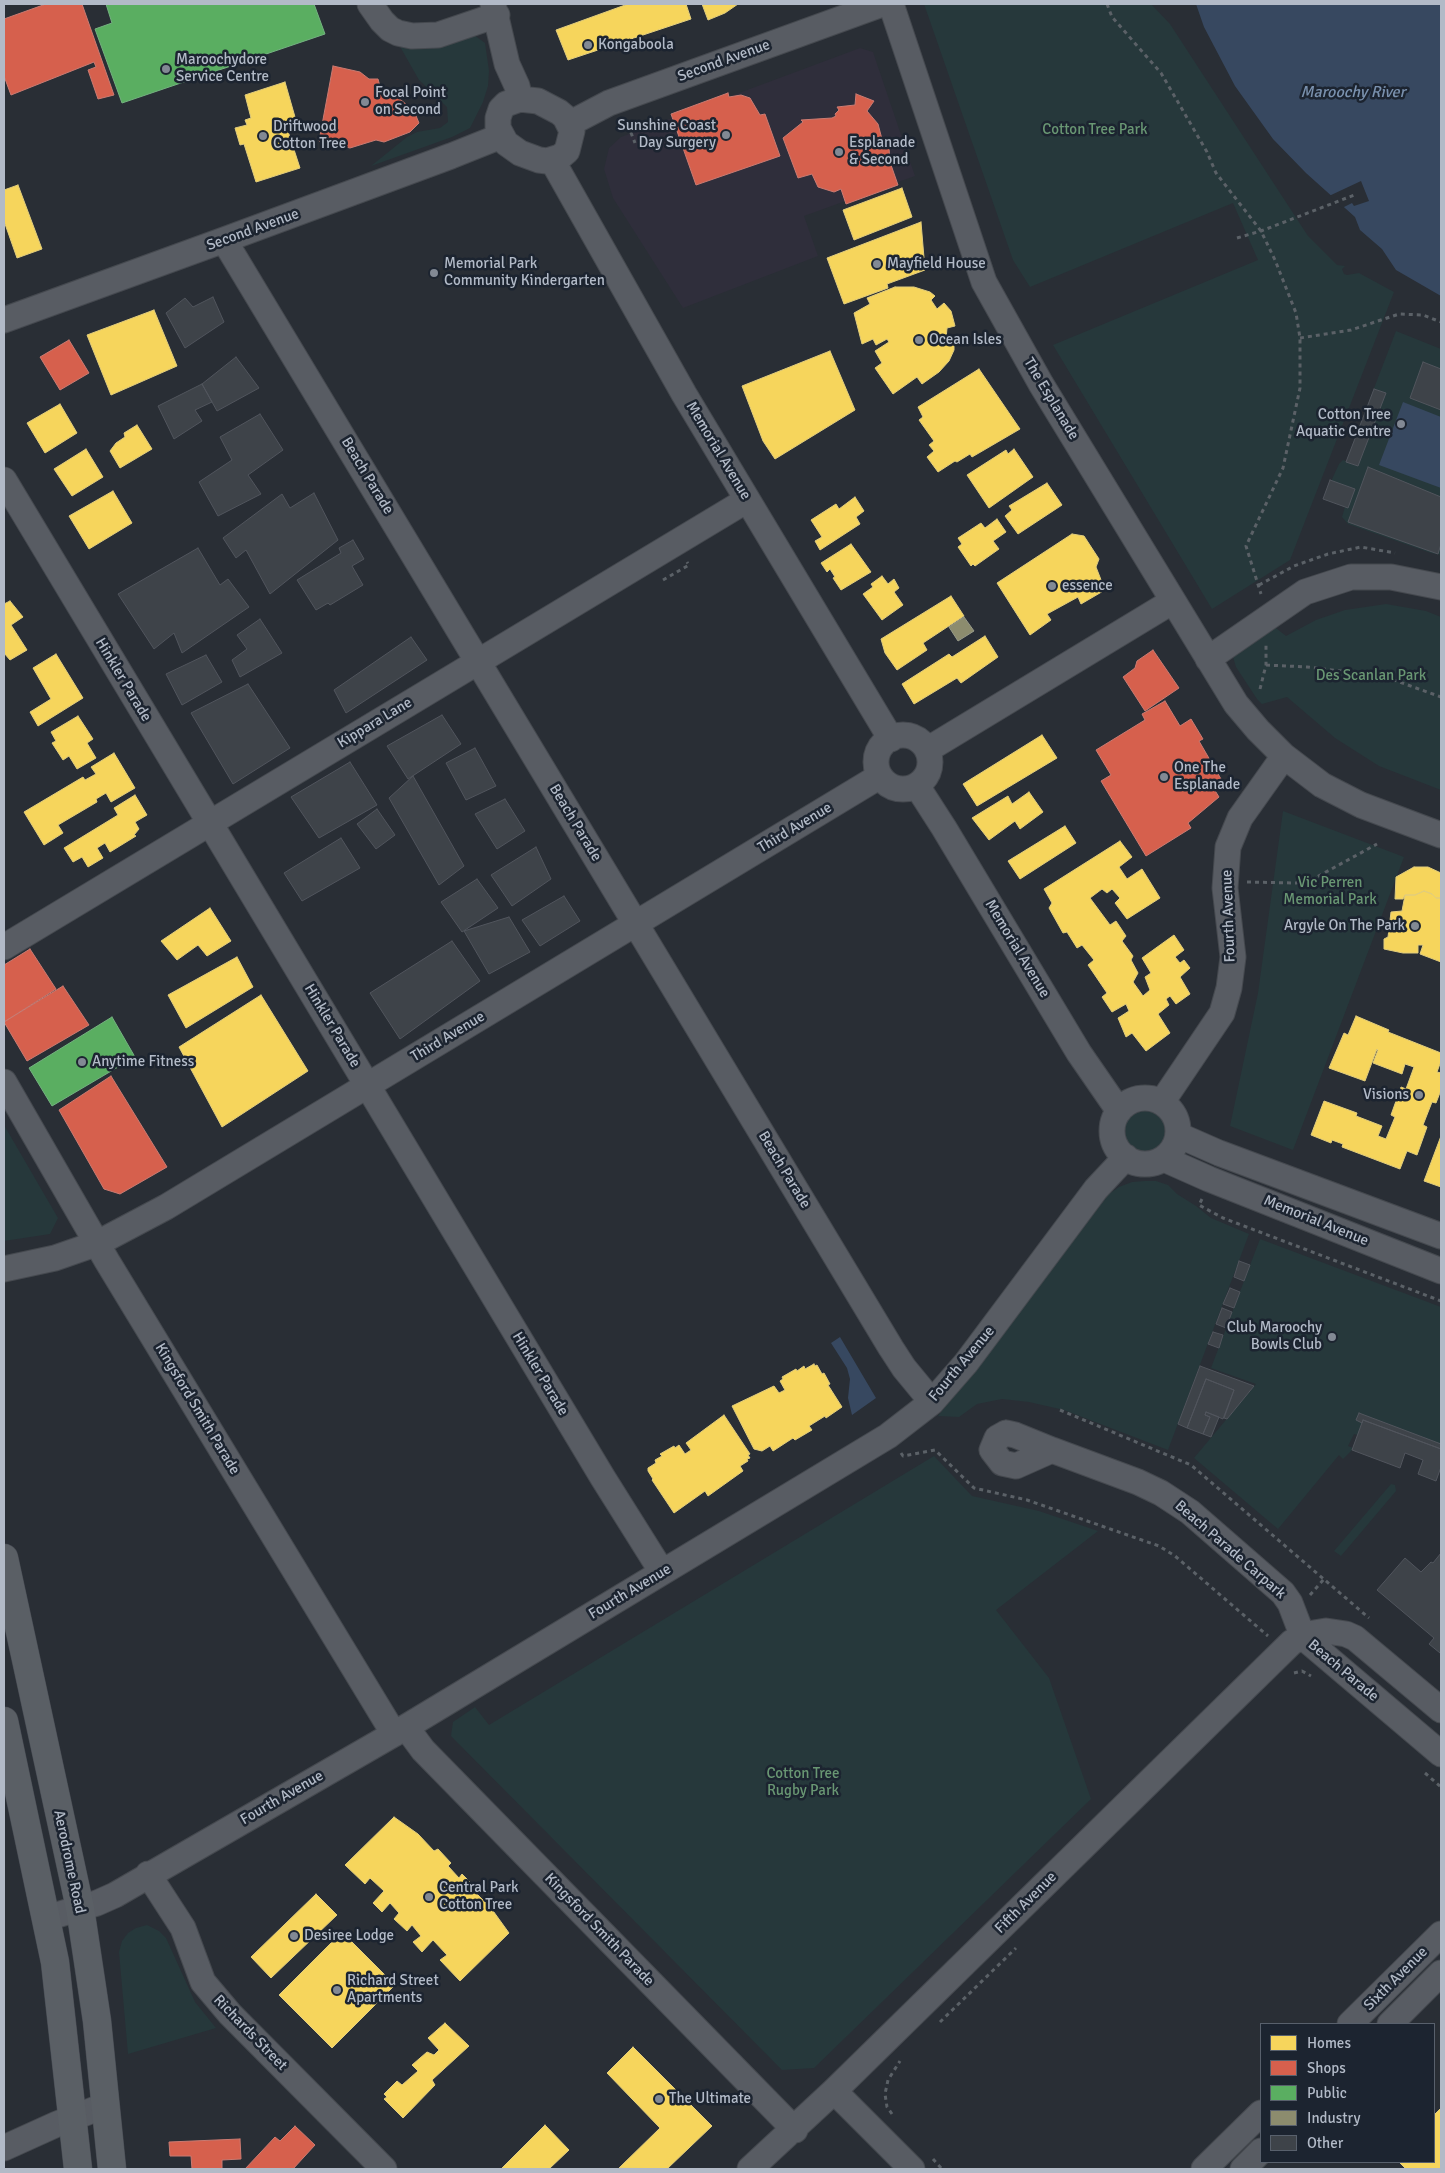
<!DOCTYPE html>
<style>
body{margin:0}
#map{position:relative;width:1445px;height:2173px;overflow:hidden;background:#292e35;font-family:Signika,sans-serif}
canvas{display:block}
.frame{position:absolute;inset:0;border:5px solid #b2bac7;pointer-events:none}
.legend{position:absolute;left:1260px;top:2023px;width:175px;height:140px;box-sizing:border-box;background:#1c2430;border:1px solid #58606c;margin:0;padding:6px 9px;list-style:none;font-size:15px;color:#b2bac7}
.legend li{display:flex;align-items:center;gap:10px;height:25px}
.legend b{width:25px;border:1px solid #58606c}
</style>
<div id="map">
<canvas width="1445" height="2173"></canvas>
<div class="frame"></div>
<ul class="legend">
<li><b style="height:14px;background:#f6d55c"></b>Homes</li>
<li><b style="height:14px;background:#d6604d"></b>Shops</li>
<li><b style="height:14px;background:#5aae61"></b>Public</li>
<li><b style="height:14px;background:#8c8c6e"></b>Industry</li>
<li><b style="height:14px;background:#3e4349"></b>Other</li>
</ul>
</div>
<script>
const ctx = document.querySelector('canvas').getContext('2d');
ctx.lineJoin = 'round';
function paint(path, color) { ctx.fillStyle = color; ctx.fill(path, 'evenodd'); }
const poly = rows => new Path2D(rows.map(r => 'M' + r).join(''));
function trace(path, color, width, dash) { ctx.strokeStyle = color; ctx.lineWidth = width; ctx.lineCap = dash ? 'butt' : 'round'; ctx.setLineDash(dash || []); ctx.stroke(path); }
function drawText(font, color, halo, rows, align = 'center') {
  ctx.font = font + ' Signika,sans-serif'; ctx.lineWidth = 5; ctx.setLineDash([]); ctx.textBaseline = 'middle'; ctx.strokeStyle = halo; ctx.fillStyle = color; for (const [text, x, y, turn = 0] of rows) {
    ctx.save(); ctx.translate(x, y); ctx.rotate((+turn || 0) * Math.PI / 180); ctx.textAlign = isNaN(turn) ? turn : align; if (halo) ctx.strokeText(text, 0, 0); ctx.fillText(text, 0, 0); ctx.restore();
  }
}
paint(poly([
 [860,48,873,52,915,176,804,216,818,256,683,308,613,198,604,169,609,148,621,137]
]), '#2f2e3b');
paint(poly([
 [924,4,1151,4,1170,24,1308,236,1337,265,1345,266,1342,269,1344,274,1347,275,1359,273,1394,292,1290,560,1212,609,1053,345,1258,260,1233,203,1030,287,1013,260],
 [474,35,485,43,489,71,488,86,483,102,470,128,452,137,371,166,407,137,417,132,440,128,448,122,447,107,419,80,398,43],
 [1396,331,1441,349,1441,555,1431,553,1348,524,1342,517,1345,507,1323,499,1339,464,1343,460,1346,461],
 [1386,604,1426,611,1441,617,1441,790,1379,766,1335,738,1287,697,1262,704,1257,699,1236,667,1233,657,1272,625,1286,636,1316,620,1345,610],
 [1283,811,1404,857,1293,1150,1230,1126,1258,993],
 '1121 1131a24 24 0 1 1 48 0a24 24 0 1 1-48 0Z',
 [4,1125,58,1218,50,1234,4,1241],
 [1145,1181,1156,1181,1168,1185,1177,1194,1196,1206,1211,1218,1249,1234,1168,1450,1064,1410,1029,1402,1002,1399,977,1404,959,1417,938,1416,1109,1194,1119,1187,1132,1182],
 [1260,1239,1441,1307,1441,1453,1362,1424,1358,1435,1354,1434,1348,1446,1353,1448,1353,1449,1343,1459,1339,1455,1278,1529,1194,1458,1256,1384,1211,1368],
 [934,1456,972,1496,1039,1511,1098,1531,996,1610,1049,1678,1091,1799,814,2068,782,2070,451,1736,453,1722,475,1707,489,1725],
 [1391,1484,1395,1485,1396,1491,1341,1556,1334,1551],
 [147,1925,159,1931,166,1938,195,2002,216,2028,128,2054,119,1952,122,1941,128,1933,136,1928]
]), '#26383b');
paint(poly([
 [1196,4,1441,4,1441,296,1396,270,1382,249,1360,230,1355,217,1306,173,1273,139,1235,86,1204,27],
 [1403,402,1441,417,1441,488,1379,465],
 [840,1337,876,1398,852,1415,848,1398,850,1379,847,1368,831,1343]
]), '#374860');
paint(poly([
 [1361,181,1369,201,1354,206,1352,203,1342,208,1329,196]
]), '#292e35');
const homes = poly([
 [628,4,686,4,691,19,568,60,556,30,628,4],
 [702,4,738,4,725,13,708,20,702,4],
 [285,82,297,124,287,128,300,168,256,182,244,144,240,145,235,128,247,125,245,120,251,118,245,95,285,82],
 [18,185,42,249,17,258,4,221,4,190,18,185],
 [902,188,912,217,854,240,843,210,902,188],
 [921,222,925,270,887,284,888,288,844,304,827,258,921,222],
 [895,287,914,287,930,292,935,296,931,300,937,309,944,303,951,311,955,326,947,328,946,339,954,340,954,350,949,361,939,372,922,384,917,377,893,394,875,368,882,363,875,351,889,342,887,339,876,345,873,339,862,344,854,313,870,304,867,298,895,287],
 [154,310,177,366,111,395,87,335,154,310],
 [830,351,855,410,775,459,763,441,742,386,830,351],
 [979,369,1020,429,972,457,970,454,957,462,955,461,938,472,927,457,934,451,929,445,934,441,919,420,923,417,918,407,979,369],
 [60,404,77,433,45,453,27,423,60,404],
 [137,425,152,449,120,468,110,451,116,443,125,437,124,433,137,425],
 [86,449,103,477,72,496,54,469,86,449],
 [1014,449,1033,477,989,508,967,475,1006,450,1008,454,1014,449],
 [1047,483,1062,505,1018,534,1005,516,1012,510,1009,506,1047,483],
 [113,491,132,523,89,549,69,516,113,491],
 [855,497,864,511,856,517,860,524,820,550,815,541,822,537,811,520,836,504,839,509,855,497],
 [997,519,1006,532,993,541,999,549,975,566,973,564,971,566,958,547,962,544,958,538,981,523,985,528,997,519],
 [1072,534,1084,536,1099,559,1096,567,1105,590,1081,604,1078,597,1047,614,1051,620,1030,635,997,583,1072,534],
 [851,544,871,572,841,590,833,578,835,577,830,569,827,572,821,563,851,544],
 [882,576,888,584,894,579,899,588,894,592,903,605,882,620,863,594,873,587,871,584,882,576],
 [951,596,964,616,923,643,927,650,897,670,885,653,881,639,951,596],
 [10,601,23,617,11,625,27,650,10,660,4,653,4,604,10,601],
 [985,636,998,657,961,683,957,678,914,704,902,684,949,654,952,657,985,636],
 [56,654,83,698,38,726,30,712,51,699,33,668,56,654],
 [78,716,93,739,87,743,96,758,77,769,69,756,63,760,52,743,56,741,51,732,78,716],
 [1042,735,1057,758,977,806,963,784,1042,735],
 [114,753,135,788,111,802,106,793,96,799,97,802,58,825,63,833,44,845,24,812,83,777,85,780,96,774,91,767,114,753],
 [1029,792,1043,812,1020,829,1015,821,989,840,972,818,1008,796,1012,804,1029,792],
 [135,795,147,815,135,822,139,829,134,835,136,836,110,852,105,843,97,848,103,858,88,867,82,857,73,862,64,848,118,815,114,808,135,795],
 [1065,826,1076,843,1020,879,1008,861,1065,826],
 [1120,841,1132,857,1119,867,1127,879,1142,869,1160,898,1127,919,1115,903,1120,898,1112,889,1107,893,1102,889,1090,898,1110,925,1116,921,1126,936,1122,941,1133,956,1131,960,1138,973,1133,982,1143,996,1150,990,1145,977,1151,973,1142,958,1174,935,1184,950,1175,957,1180,963,1184,960,1190,968,1180,977,1190,994,1176,1004,1170,996,1166,999,1169,1005,1158,1014,1170,1033,1146,1051,1132,1033,1126,1037,1118,1018,1129,1011,1126,1004,1112,1012,1102,997,1107,993,1088,965,1094,960,1082,945,1077,948,1067,932,1063,933,1049,908,1052,903,1044,889,1120,841],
 [1414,867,1428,867,1441,873,1441,898,1436,898,1432,894,1424,891,1415,895,1405,895,1403,899,1395,899,1396,877,1414,867],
 [1424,891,1432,894,1436,898,1441,898,1441,962,1420,954,1423,945,1418,945,1418,953,1403,953,1384,949,1384,939,1388,937,1391,912,1402,911,1405,895,1415,895,1424,891],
 [210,908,231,941,207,956,198,945,177,960,161,941,210,908],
 [237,957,253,987,186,1028,168,995,237,957],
 [261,995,308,1071,222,1127,179,1047,261,995],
 [1356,1016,1389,1030,1388,1032,1441,1053,1441,1061,1437,1072,1441,1073,1441,1090,1436,1103,1432,1102,1423,1125,1427,1127,1417,1155,1407,1151,1400,1169,1342,1147,1343,1144,1332,1140,1331,1143,1311,1135,1324,1101,1357,1113,1356,1116,1382,1126,1378,1136,1386,1139,1395,1117,1391,1115,1401,1087,1406,1089,1414,1067,1405,1064,1402,1074,1373,1063,1378,1050,1377,1049,1365,1081,1329,1068,1344,1033,1348,1035,1356,1016],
 [1441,1136,1441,1187,1424,1181,1441,1136],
 [814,1364,815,1366,817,1365,822,1374,824,1373,830,1384,828,1385,842,1407,826,1418,825,1416,809,1426,812,1430,795,1440,793,1438,773,1451,770,1446,762,1451,754,1449,732,1406,774,1386,779,1393,785,1390,780,1381,783,1379,782,1377,796,1369,797,1371,804,1366,805,1369,814,1364],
 [724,1415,750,1454,748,1455,750,1458,747,1459,748,1461,740,1466,743,1471,708,1496,705,1491,674,1513,652,1480,653,1479,648,1471,648,1468,656,1463,655,1460,662,1456,660,1454,674,1446,675,1448,679,1445,685,1454,691,1450,686,1443,724,1415],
 [394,1817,418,1834,434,1851,438,1849,451,1863,448,1866,459,1878,462,1874,476,1888,474,1891,491,1908,509,1933,460,1981,440,1960,447,1955,433,1940,422,1952,413,1942,421,1936,412,1925,407,1931,394,1919,399,1913,390,1903,382,1912,373,1903,384,1891,370,1878,365,1884,345,1865,394,1817],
 [316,1894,337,1915,271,1978,251,1957,316,1894],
 [342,1932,395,1985,332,2048,279,1995,342,1932],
 [445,2023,469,2046,432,2080,435,2085,403,2118,384,2099,387,2097,384,2094,397,2081,402,2085,418,2071,412,2065,427,2052,434,2055,439,2050,428,2038,445,2023],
 [633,2047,712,2126,667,2169,619,2168,660,2128,607,2073,633,2047],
 [1441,2108,1441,2169,1406,2169,1399,2162,1434,2162,1434,2115,1441,2108],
 [545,2125,569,2150,549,2169,501,2169,545,2125]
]);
paint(homes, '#f6d55c');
trace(homes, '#e2cd7c', 1);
const shops = poly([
 [46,4,82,4,114,95,98,99,88,70,96,67,94,62,11,95,4,76,4,19,46,4],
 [333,66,360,72,369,79,378,79,381,90,385,93,388,89,414,111,419,123,410,132,384,142,376,140,350,148,319,141,333,66],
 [728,93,729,97,741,95,750,98,760,115,765,114,780,156,696,185,671,114,728,93],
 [856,94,874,101,867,111,878,124,883,143,889,148,890,162,898,185,846,204,841,189,834,192,818,187,812,174,798,178,783,138,803,122,801,120,832,118,836,116,835,114,839,110,837,107,855,105,856,94],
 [69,340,89,373,60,390,40,357,69,340],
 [1153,650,1179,688,1145,711,1123,677,1135,668,1137,661,1153,650],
 [1165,701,1180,726,1191,719,1203,739,1199,741,1221,779,1211,784,1219,797,1188,823,1191,828,1146,856,1101,781,1111,775,1096,750,1145,720,1142,714,1165,701],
 [30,949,56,989,4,1022,4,965,30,949],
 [63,986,89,1025,27,1061,4,1022,63,986],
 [111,1076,167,1167,120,1194,104,1189,59,1110,111,1076],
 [295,2126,315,2145,293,2169,245,2169,275,2137,280,2141,295,2126],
 [240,2139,241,2159,222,2160,222,2169,192,2169,191,2156,170,2156,169,2142,240,2139]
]);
paint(shops, '#d6604d');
trace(shops, '#cb7b72', 1);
const public = poly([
 [106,4,314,4,325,34,122,103,95,29,112,23,106,4],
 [112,1017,135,1057,52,1106,29,1068,112,1017]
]);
paint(public, '#5aae61');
trace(public, '#74b280', 1);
const industry = poly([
 [964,617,974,631,958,641,949,627,964,617]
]);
paint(industry, '#8c8c6e');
trace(industry, '#979a89', 1);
const building = poly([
 [213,297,224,322,185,348,166,313,185,298,193,307,213,297],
 [236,357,259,388,217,411,202,384,236,357],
 [1423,362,1441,369,1441,410,1410,398,1423,362],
 [202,384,212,402,195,410,202,421,174,439,158,406,202,384],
 [1374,389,1386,393,1358,466,1346,462,1374,389],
 [260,414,283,450,248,475,261,494,218,516,199,482,232,460,220,437,260,414],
 [1368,467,1441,497,1441,544,1438,554,1348,522,1368,467],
 [1330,480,1355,489,1348,508,1323,499,1330,480],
 [314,493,338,540,270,594,246,550,236,558,223,538,282,494,290,508,314,493],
 [353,540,364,559,352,566,363,585,330,605,328,603,316,610,297,580,341,553,339,548,353,540],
 [198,548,220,585,228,579,249,607,182,653,174,633,154,649,118,594,198,548],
 [260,619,282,653,240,677,232,660,247,649,237,635,260,619],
 [411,637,427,660,346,713,334,690,411,637],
 [206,655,222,682,182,705,166,674,206,655],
 [248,684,290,748,233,784,191,713,248,684],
 [442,715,461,744,408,779,387,746,442,715],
 [475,748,496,786,466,800,446,763,475,748],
 [350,762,377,805,319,838,291,797,350,762],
 [413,776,464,866,439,885,389,798,413,776],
 [505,799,525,831,497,849,475,814,505,799],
 [377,809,395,835,376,849,357,824,377,809],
 [341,838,360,868,302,901,284,873,341,838],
 [536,847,551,879,512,906,491,875,536,847],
 [477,879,498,908,462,932,441,902,477,879],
 [564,896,580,921,540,946,522,920,564,896],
 [509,917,530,952,489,974,464,931,509,917],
 [452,941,480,981,400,1039,370,993,452,941],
 [1239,1261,1250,1265,1244,1281,1234,1277,1239,1261],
 [1230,1288,1240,1292,1234,1308,1223,1304,1230,1288],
 [1222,1308,1232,1312,1226,1328,1216,1324,1222,1308],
 [1213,1332,1223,1335,1219,1348,1208,1344,1213,1332],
 [1200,1366,1254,1386,1227,1419,1224,1418,1234,1390,1206,1379,1187,1428,1178,1424,1200,1366],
 [1206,1379,1234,1390,1223,1419,1206,1412,1205,1415,1210,1417,1203,1434,1187,1428,1206,1379],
 [1206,1412,1219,1417,1211,1437,1203,1434,1210,1417,1205,1415,1206,1412],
 [1359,1413,1441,1444,1441,1449,1363,1420,1362,1423,1356,1420,1359,1413],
 [1363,1420,1441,1449,1441,1467,1436,1481,1418,1474,1423,1460,1405,1453,1400,1468,1352,1450,1363,1420],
 [1441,1553,1441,1652,1440,1653,1429,1644,1434,1638,1377,1590,1405,1558,1421,1572,1431,1562,1433,1563,1441,1553]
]);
paint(building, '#3e4349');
trace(building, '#51555d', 1);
const minor = poly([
 [370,4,382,21,390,29,398,33,412,36,438,35,497,15],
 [493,4,507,64,517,86,520,99],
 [891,4,984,282,1041,384,1236,704,1258,730,1284,756,1322,785,1361,805,1441,835],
 [520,99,538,101,559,112,565,117,572,131,567,151,560,157,547,161,539,160,520,153,506,143,498,128,498,118,501,109,506,104,520,99],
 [569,124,609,103,882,4],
 [552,160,684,394,891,739],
 [224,240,891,1348,904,1368,932,1402],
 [4,320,224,240,451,156,501,136],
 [4,480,603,1478,662,1572],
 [1208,659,1305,592,1351,577,1391,577,1441,587],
 '876 762a27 27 0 1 1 54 0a27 27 0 1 1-54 0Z',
 [927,750,1173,601],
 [917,786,944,828,1079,1053,1119,1111],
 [4,947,747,500],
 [4,1082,107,1261,394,1734],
 '1112 1131a33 33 0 1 1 66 0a33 33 0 1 1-66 0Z',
 [1162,1102,1222,1013,1229,988,1233,957,1225,888,1228,847,1240,818,1284,756],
 [1178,1135,1219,1153,1441,1236],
 [1164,1159,1209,1179,1441,1271],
 [4,1269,55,1258,98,1243,166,1207,880,776],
 [1006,1433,1015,1435,1052,1450,1016,1466,1002,1463,992,1450,997,1438,1006,1433],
 [1052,1450,1138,1482,1161,1493,1190,1512,1283,1593,1290,1603,1303,1637],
 [1303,1637,1441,1754],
 [406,1727,423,1750,795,2130],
 [148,1874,183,1928,203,1982,230,2014,384,2169],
 [47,1918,97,1903,115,1895,406,1727,888,1436,932,1402,966,1363,1096,1189,1126,1157],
 [1350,2024,1441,1934],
 [1390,2024,1441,1973],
 [834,2091,912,2169],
 [4,2148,57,2124,106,2105],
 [750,2169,834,2091,1292,1642,1314,1633,1326,1631,1346,1634,1355,1638,1441,1710],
 [1204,2169,1261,2113],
 [1243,2169,1261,2151]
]);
const major = poly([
 [4,1558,80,1908,97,2021,112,2169],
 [4,1721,55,1962,78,2169]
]);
trace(minor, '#45494f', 27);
trace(major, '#464a52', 29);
trace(poly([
 [1107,4,1112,17,1161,73,1207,152,1216,173,1261,231,1275,260,1296,313,1300,338,1300,388,1283,468,1246,546,1261,594],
 [628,125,635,143],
 [1237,238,1261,231,1357,194],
 [1300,338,1351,330,1399,314,1423,315,1441,322],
 [663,580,689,565,687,562],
 [1259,585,1294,566,1328,554,1361,547,1395,553],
 [1266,665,1307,667,1383,676,1441,697],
 [1260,689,1266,665,1266,645],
 [1247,882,1296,883,1315,878,1377,844],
 [1202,1199,1199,1205,1223,1218,1441,1301],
 [1060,1410,1191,1465,1369,1618],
 [901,1453,903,1456,935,1450,974,1488,1027,1500,1159,1546,1175,1556,1268,1636],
 [1310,1595,1324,1579],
 [1294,1673,1302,1671,1311,1676],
 [1425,1773,1441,1787],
 [940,2022,1016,1948],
 [892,2114,887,2107,885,2094,888,2080,900,2061],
 [933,2159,942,2169]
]), '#5b6167', 3, [4, 4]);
trace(minor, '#585c63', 25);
trace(major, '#5a5f65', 28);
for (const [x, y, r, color] of [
 [588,45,5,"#828994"],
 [166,69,5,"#828994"],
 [365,102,5,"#828994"],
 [726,135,5,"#828994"],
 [263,136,5,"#828994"],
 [839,152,5,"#828994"],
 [877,264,5,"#828994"],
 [434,273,5,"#828994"],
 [919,340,5,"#828994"],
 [1401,424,5,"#828994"],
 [1052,586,5,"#828994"],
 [1164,777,5,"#828994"],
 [1415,926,5,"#828994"],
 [82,1062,5,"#828994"],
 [1419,1095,5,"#828994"],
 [1332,1337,5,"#828994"],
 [429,1897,5,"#828994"],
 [294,1936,5,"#828994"],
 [337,1990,5,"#828994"],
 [659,2099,5,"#828994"]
]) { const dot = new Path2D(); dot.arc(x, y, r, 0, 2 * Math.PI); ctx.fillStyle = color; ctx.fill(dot); trace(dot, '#1c2430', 2); }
drawText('15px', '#b2bac7', '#1c2430', [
 ["Kongaboola",598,45],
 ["Maroochydore",176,60],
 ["Service Centre",176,77],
 ["Focal Point",375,93],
 ["on Second",375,110],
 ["Sunshine Coast",716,126,"right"],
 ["Day Surgery",716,143,"right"],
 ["Driftwood",273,127],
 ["Cotton Tree",273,144],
 ["Esplanade",849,143],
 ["& Second",849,160],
 ["Memorial Park",444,264],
 ["Community Kindergarten",444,281],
 ["Mayfield House",887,264],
 ["Ocean Isles",929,340],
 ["Cotton Tree",1391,415,"right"],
 ["Aquatic Centre",1391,432,"right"],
 ["essence",1062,586],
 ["One The",1174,768],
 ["Esplanade",1174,785],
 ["Argyle On The Park",1405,926,"right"],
 ["Anytime Fitness",92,1062],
 ["Visions",1409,1095,"right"],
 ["Club Maroochy",1322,1328,"right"],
 ["Bowls Club",1322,1345,"right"],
 ["Central Park",439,1888],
 ["Cotton Tree",439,1905],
 ["Desiree Lodge",304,1936],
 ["Richard Street",347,1981],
 ["Apartments",347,1998],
 ["The Ultimate",669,2099]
], 'left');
drawText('15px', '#b2bac7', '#1c2430', [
 ["Second Avenue",724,61,-20],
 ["Second Avenue",253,230,-20],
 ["The Esplanade",1051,399,59],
 ["Memorial Avenue",718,451,59],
 ["Beach Parade",367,476,59],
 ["Hinkler Parade",123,680,59],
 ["Kippara Lane",375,723,-31],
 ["Beach Parade",575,823,59],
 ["Third Avenue",795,828,-31],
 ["Fourth Avenue",1229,916,-92],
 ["Memorial Avenue",1017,949,59],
 ["Hinkler Parade",332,1026,59],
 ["Third Avenue",448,1037,-31],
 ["Beach Parade",784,1170,59],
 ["Memorial Avenue",1316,1221,22],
 ["Fourth Avenue",962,1364,-50],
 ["Hinkler Parade",540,1374,59],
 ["Kingsford Smith Parade",197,1409,59],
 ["Beach Parade Carpark",1230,1550,41],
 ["Fourth Avenue",630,1592,-31],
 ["Beach Parade",1343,1671,40],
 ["Fourth Avenue",282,1798,-30],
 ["Aerodrome Road",69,1862,78],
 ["Fifth Avenue",1026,1903,-45],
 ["Kingsford Smith Parade",599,1930,46],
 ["Sixth Avenue",1396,1979,-45],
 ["Richards Street",250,2033,46]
]);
drawText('15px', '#699773', '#1c2430', [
 ["Cotton Tree Park",1095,130],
 ["Des Scanlan Park",1371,676],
 ["Vic Perren",1330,883],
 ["Memorial Park",1330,900],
 ["Cotton Tree",803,1774],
 ["Rugby Park",803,1791]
]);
drawText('italic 16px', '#7a91ae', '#1c2430', [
 ["Maroochy River",1353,93]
]);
</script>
